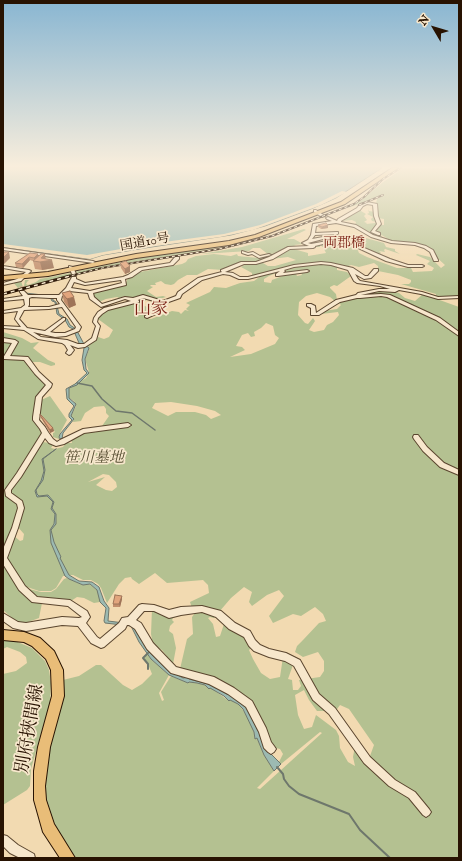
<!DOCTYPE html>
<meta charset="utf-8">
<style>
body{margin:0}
#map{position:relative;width:462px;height:861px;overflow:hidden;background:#f2dab1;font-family:"IM FELL English",serif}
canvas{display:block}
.frame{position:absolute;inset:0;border:4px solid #281302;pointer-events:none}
.north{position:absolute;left:414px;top:8px;width:40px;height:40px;-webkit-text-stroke:3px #f7e7cc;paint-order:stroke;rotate:308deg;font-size:11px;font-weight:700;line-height:16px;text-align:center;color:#281302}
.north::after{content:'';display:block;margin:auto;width:14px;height:18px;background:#281302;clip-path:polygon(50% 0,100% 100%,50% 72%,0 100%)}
</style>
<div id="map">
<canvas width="462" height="861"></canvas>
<div class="frame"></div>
<div class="north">N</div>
</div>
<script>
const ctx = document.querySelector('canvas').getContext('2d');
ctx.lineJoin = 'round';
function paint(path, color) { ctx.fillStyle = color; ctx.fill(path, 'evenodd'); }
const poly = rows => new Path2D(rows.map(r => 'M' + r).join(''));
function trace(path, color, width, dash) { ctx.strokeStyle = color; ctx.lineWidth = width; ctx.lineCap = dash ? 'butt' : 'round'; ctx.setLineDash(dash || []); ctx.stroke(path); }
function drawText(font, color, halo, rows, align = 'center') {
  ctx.font = font + ' "IM FELL English","Noto Serif JP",serif'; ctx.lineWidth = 3.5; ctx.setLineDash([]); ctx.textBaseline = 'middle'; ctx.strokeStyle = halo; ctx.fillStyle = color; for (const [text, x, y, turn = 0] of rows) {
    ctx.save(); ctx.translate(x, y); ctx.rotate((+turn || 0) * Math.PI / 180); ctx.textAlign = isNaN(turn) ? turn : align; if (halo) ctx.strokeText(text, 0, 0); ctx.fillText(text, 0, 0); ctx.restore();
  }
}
paint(poly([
 [403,168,459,168,459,296,435,298,436,294,401,284,409,284,411,282,411,280,398,275,378,271,378,266,374,263,359,267,351,265,346,267,322,263,293,265,252,277,252,273,241,267,248,263,263,263,268,266,275,266,296,260,288,257,271,259,290,248,308,253,308,256,326,253,323,247,320,245,320,247,316,247,316,246,323,244,356,246,359,253,367,257,397,268,411,268,413,272,432,271,434,268,427,264,430,261,416,255,417,254,430,257,441,268,445,265,424,246,407,242,393,242,380,234,383,238,367,232,355,225,356,222,352,220,340,221,358,210,361,211,366,214,364,216,367,220,364,222,367,223,366,224,375,223,376,222,372,221,371,219,373,217,367,214,369,213,368,209,369,211,375,212,378,222,374,232,379,225,384,225,384,219,377,218,376,204,377,199,384,195,348,208,363,199,382,183],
 [304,229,306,230,287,239,294,239,303,244,294,245,296,246,269,255,260,248,253,248,249,251,201,254,242,247],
 [362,237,384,243,386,247,395,249,395,251,400,254,385,249,384,250,385,252,379,251,381,253,378,255,356,244,332,242],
 [235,245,127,263,78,274,74,272,150,256],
 [280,251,273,257,254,263,244,263,223,270,208,269,197,275,187,275,178,280,174,284,171,285,165,284,161,281,155,283,156,285,151,285,150,286,153,287,147,291,156,297,163,296,166,297,156,300,145,296,132,299,125,296,119,298,117,297,106,299,99,302,96,300,97,298,95,299,92,293,125,285,128,278,140,272,182,264,186,262,188,259,196,256,214,254,231,256,237,254,238,256,259,258],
 [322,264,337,266,337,270,347,272,351,276,337,286,334,285,330,287,330,288,336,294,337,300,335,301,330,297,317,293,306,296,299,302,298,315,305,323,308,324,313,318,315,321,309,330,314,332,324,330,327,325,333,322,339,315,338,312,321,314,324,311,337,309,341,305,338,302,357,297,383,296,430,316,459,335,459,858,75,858,50,816,45,795,44,780,63,680,79,676,96,665,101,665,123,685,132,690,142,684,152,674,148,664,144,659,147,654,151,659,169,675,159,693,162,701,164,700,161,692,171,676,188,683,189,682,197,683,205,685,209,689,210,687,229,701,230,699,238,704,247,715,254,732,255,738,257,738,264,755,274,771,257,788,260,789,322,733,320,732,281,764,279,762,283,754,280,749,272,747,250,703,180,669,187,639,193,634,192,617,195,613,199,611,215,616,214,618,210,617,208,618,213,624,216,637,220,636,225,621,246,635,253,646,249,650,253,659,261,673,270,679,280,677,283,657,294,662,288,679,292,680,293,690,298,690,301,686,299,680,320,677,324,671,324,661,318,652,303,657,295,652,297,646,303,640,319,623,326,621,323,614,315,607,301,616,293,614,273,623,269,616,284,596,279,590,267,595,252,606,249,602,252,592,244,587,231,598,219,612,192,608,190,602,209,593,208,585,203,580,167,583,155,573,139,584,132,579,131,577,125,578,119,584,107,603,101,588,98,584,91,580,83,580,73,575,63,576,56,588,51,591,39,591,24,586,7,563,6,553,13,535,20,541,23,540,24,534,17,526,22,507,11,494,10,490,42,442,51,443,53,445,51,448,55,449,63,447,66,443,72,443,71,439,84,432,93,431,96,433,94,431,102,426,109,416,106,413,106,409,104,406,94,407,85,413,81,421,73,422,74,419,71,416,76,406,74,401,69,398,68,393,69,388,86,378,89,372,85,359,89,350,86,345,98,337,104,339,109,337,113,330,98,319,99,316,107,310,144,299,148,299,141,304,155,311,146,318,151,319,172,311,179,312,181,314,185,310,189,311,186,309,190,305,186,303,210,292,214,287,226,288,240,283,254,281,262,275,286,269,269,276,264,279,264,282,271,283,272,280,288,274,295,272,297,276,302,275,301,273,308,271,282,274,284,271,301,266],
 [266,323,273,326,275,335,279,338,275,344,251,354,230,357,245,350,242,347,236,346,242,335,248,333,251,337,255,336,254,332,261,328],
 [171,402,197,406,215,411,221,415,211,419,206,415,195,412,176,412,168,416,152,408,155,403],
 [103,474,109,475,116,482,117,487,112,491,106,490,96,485,105,477,88,482],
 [304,690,309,700,317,711,325,711,332,716,340,705,349,709,374,745,370,756,371,765,355,746,353,757,355,766,348,762,340,748,339,736,336,730,316,715,312,727,304,729,298,715,295,695],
 [71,273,72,275,18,288,13,282,21,281,23,287,24,286,25,280,29,280,27,282,26,284,28,285,36,282,40,279],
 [387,290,399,293,405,298,415,301,423,294,459,307,459,332,441,320,390,295,381,294,361,295],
 [3,332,22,338,31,343,39,342,33,348,48,360,55,363,55,365,51,366,40,362,30,362,26,357,7,358,16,343,3,339],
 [3,341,14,343,5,359,11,360,24,358,47,385,44,385,46,386,37,396,35,417,42,430,42,434,6,491,19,504,16,520,3,552],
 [50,396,67,420,59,435,59,439,53,437,53,433,55,432,38,411,39,401],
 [3,563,34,601,42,603,39,618,20,625,3,610],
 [67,578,83,585,89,584,92,586,98,591,100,602,94,603,84,598,77,597,71,601,37,600,25,588,41,592,51,592,56,589,64,579],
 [152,609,182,614,173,618,172,620,174,622,170,626,169,631,173,634,176,648,173,664,162,650,153,645,151,634],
 [3,641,15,641,32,648,45,661,49,670,51,683,50,702,31,769,30,786,27,790,3,805,3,674,16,671,27,663,26,657,20,652,7,647,3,649]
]), '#b4c191');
const water = poly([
 [3,168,382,168,336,198,311,209,265,226,231,235,145,248,103,255,90,259,3,247,3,168],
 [25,293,52,296,53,300,56,302,59,314,67,319,70,325,76,329,84,344,89,348,85,359,86,369,89,373,77,385,69,388,69,398,76,404,71,416,74,419,63,433,62,439,60,439,59,437,60,434,72,420,69,417,69,414,74,406,67,399,66,389,75,384,87,373,84,370,82,360,84,348,79,343,73,329,69,327,65,320,57,314,55,302,52,301,50,297,27,295,25,293],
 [56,449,43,459,45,470,43,480,36,490,37,494,39,496,48,495,54,502,52,508,56,514,56,524,51,530,54,542,61,557,60,558,69,575,79,581,92,582,99,587,104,601,109,608,108,621,132,624,149,652,172,672,183,678,189,677,189,679,212,685,227,694,232,695,251,712,250,713,258,731,262,735,260,736,264,744,268,751,281,764,274,771,264,755,257,738,255,739,254,732,243,709,238,704,230,700,229,701,224,696,210,688,209,689,205,685,197,683,189,682,188,683,169,675,151,659,139,642,131,626,105,623,104,621,106,608,100,602,97,590,90,584,83,585,69,579,65,576,51,543,50,530,54,524,55,514,51,509,53,502,47,496,37,497,35,491,41,481,44,471,42,459,56,449]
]);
paint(water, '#9cbab2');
trace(water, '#6e776c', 1);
paint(poly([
 [342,191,347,192,321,205,253,230,220,237,156,246,103,255,90,259,3,247,3,244,87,255,149,244,224,234,260,225,316,204]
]), '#f2dab1');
trace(poly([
 [77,383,92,386,102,399,116,411,132,413,155,430]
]), '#6e776c', 1.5);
trace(poly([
 [148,653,143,658,148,664,148,669],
 [277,767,283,774,284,779,289,786,299,794,349,814,360,830,390,858]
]), '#6e776c', 2);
trace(poly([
 [22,286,22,292]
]), '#cab28e', 5, [5, 2.5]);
const minor = poly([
 [367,202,377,204,378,216,381,224,375,231,380,233,380,235,378,235,371,232,377,224,374,216,373,205,367,204,363,206,360,210,341,221,341,222,356,225,373,235,392,241,415,243,426,246,433,250,438,260,438,261,434,261,430,252,424,248,415,245,391,243,371,237,354,227,336,223,316,226,315,233,337,232,338,232,338,234,315,235,312,239,323,237,350,236,352,237,351,238,323,239,308,243,311,244,327,241,355,244,390,259,408,265,422,265,424,266,422,267,408,267,386,261,354,246,327,243,315,246,315,247,313,248,290,249,273,259,256,264,244,264,225,272,233,273,240,277,248,277,294,265,321,262,331,263,353,268,365,276,368,276,374,269,378,269,378,271,371,278,364,279,355,274,358,279,360,281,422,292,438,297,459,296,459,298,438,299,421,294,399,290,395,292,379,291,361,295,381,294,390,295,440,318,459,332,459,336,436,320,387,297,381,296,360,298,357,298,340,302,319,315,311,315,311,308,307,306,307,304,311,304,315,306,316,313,336,300,356,295,358,293,379,289,390,289,380,286,357,283,354,281,348,270,331,265,321,264,294,267,284,270,285,271,283,273,307,270,309,271,307,272,278,276,276,276,276,274,280,271,248,279,239,279,230,275,223,274,202,280,182,294,180,298,163,304,158,303,156,307,158,313,147,318,145,317,145,316,153,312,152,307,154,301,143,298,138,300,139,301,139,302,108,310,102,314,98,318,97,322,100,326,96,340,85,347,78,348,70,345,74,350,71,354,69,355,66,353,68,350,65,345,62,343,38,339,24,330,3,328,3,326,21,327,15,319,18,311,3,313,3,311,21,308,25,305,24,299,3,301,3,299,23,296,20,292,20,291,24,291,28,295,59,295,66,288,72,277,76,277,76,279,85,283,123,277,128,275,139,268,170,263,175,257,179,257,179,259,173,265,142,270,132,277,125,279,126,285,93,293,94,297,102,304,125,297,133,298,143,295,163,301,176,296,178,292,198,278,222,272,221,271,221,270,241,262,256,262,269,257,288,247,309,246,302,243,308,240,311,235,313,224,332,221,327,219,326,218,328,217,337,221,338,219,357,208,360,204,367,202],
 [121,280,122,283,90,291,71,288,74,282,85,285,121,280],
 [69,291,88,293,90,299,101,307,125,299,131,301,104,308,98,312,94,318,93,322,96,326,92,338,84,344,78,344,67,340,41,337,33,332,55,337,66,336,79,331,81,327,61,300,62,296,69,291],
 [32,297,50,298,57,298,57,300,60,304,49,307,28,307,29,305,29,298,32,297],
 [62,307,76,327,75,329,65,333,55,333,50,332,65,320,65,318,63,318,45,331,27,328,19,319,24,310,49,309,62,307],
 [314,210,316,210,325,216,322,217,314,212,314,210],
 [3,248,93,261,95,262,93,263,3,250,3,248],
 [242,251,248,253,253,252,260,256,269,254,271,255,259,258,252,254,248,255,242,253,242,251],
 [3,266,29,270,31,271,21,281,3,285,3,283,17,279,26,272,3,268,3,266],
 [69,266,73,267,76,274,76,275,74,275,72,274,69,267,69,266],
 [3,338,15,340,18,342,10,356,28,357,39,372,52,384,51,387,42,397,39,420,45,427,48,432,53,439,57,442,60,440,83,429,128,423,131,425,128,427,84,433,64,444,56,446,49,443,45,438,21,477,11,490,11,493,22,501,24,508,18,528,7,558,25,586,37,597,70,600,87,611,90,617,86,623,97,637,100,639,119,623,122,618,128,617,139,605,142,604,154,605,169,610,181,607,202,606,221,611,235,623,250,631,255,640,260,645,269,649,286,653,300,660,319,694,335,708,370,757,395,780,415,792,429,809,431,812,429,815,426,817,423,815,409,798,389,786,364,763,329,714,313,700,294,666,285,661,269,657,254,651,249,646,244,637,229,629,216,617,202,612,181,615,169,618,154,611,144,611,136,620,141,623,153,643,176,667,214,677,234,688,252,701,266,728,271,742,274,746,276,749,274,752,271,754,268,752,264,748,259,732,246,707,228,694,209,684,171,673,147,649,135,629,129,625,127,625,125,629,104,647,101,648,91,643,78,626,62,625,26,631,13,628,3,621,3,613,18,622,26,623,62,617,79,618,82,617,68,606,32,602,19,590,3,564,3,549,12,528,18,508,17,504,6,496,5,490,17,473,42,433,40,429,33,420,33,417,36,397,46,385,35,374,24,360,4,359,3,358,12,343,3,342,3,338],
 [414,435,418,435,427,447,444,463,459,470,459,475,440,467,423,451,414,439,413,437,414,435],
 [3,835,7,836,18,845,34,854,35,858,20,858,10,853,3,846,3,835]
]);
const major = poly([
 [3,630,24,632,40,638,54,651,63,670,64,696,50,747,45,786,46,800,54,824,75,858,60,858,43,832,34,800,34,771,38,747,52,696,51,670,46,659,32,646,24,642,3,640,3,630]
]);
const highway = poly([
 [392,168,398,168,345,204,259,237,229,245,136,258,48,276,3,280,3,276,48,272,136,254,229,241,255,235,341,202,392,168]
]);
trace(minor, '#5a452e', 2);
trace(major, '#281302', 2);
trace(highway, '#281302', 2);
paint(minor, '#f7e7cc');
paint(major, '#e9bd78');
paint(highway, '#e9bd78');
const railFar1 = poly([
 [359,205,383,195],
 [66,277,102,268,219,249,272,236,354,204,364,197,383,179,401,168]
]);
const rail = poly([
 [3,294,70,276]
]);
trace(railFar1, '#281302', 2);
trace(rail, '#281302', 3);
trace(railFar1, '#f7e7cc', 1, [3]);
trace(rail, '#f7e7cc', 1.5, [4]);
paint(poly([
 [318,225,328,228,321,229,318,227],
 [30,253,46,259,54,268,42,270,35,269,33,261,30,260,23,268,16,267,15,263],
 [120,263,130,266,130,272,125,274,121,268],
 [62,293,76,305,69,308,64,302],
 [40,415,53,428,54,431,50,433,41,418],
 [122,596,122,599,120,607,113,607,113,604]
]), '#c28e6c');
paint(poly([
 [328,225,328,228,321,229,322,227],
 [9,252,10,258,4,264,3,258],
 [38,254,39,257,35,261,34,258],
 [45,254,46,261,52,260,54,268,42,270,40,262,41,258],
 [29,257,30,260,23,268,22,264],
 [130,266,130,272,125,274,125,269],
 [74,297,76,305,69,308,67,299],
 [53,428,54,431,50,433,50,430],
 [122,596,122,599,120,607,119,604]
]), '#9e7458');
const building = poly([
 [326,223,328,225,322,227,318,225,326,223],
 [5,252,9,252,3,258,3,253,5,252],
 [30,253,38,254,34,258,29,257,22,264,15,263,30,253],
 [41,254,45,254,41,258,52,260,40,262,33,261,41,254],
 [126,261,130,266,125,269,120,263,126,261],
 [70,291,74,297,67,299,62,293,70,291],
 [40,415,41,415,53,428,50,430,40,415],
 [115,595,122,596,119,604,113,604,115,595]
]);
paint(building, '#e2a57d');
trace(building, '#9e7458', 1);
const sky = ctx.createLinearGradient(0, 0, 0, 288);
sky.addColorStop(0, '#89b6d2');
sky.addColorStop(0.58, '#f9eedc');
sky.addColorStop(1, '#f9eedc00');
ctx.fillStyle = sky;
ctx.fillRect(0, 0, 462, 288);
drawText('13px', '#281302', '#f7e7cc', [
 ["国道10号",145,243,-10]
]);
drawText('14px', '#7a1f14', '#f7e7cc', [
 ["両郡橋",344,244]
]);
drawText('italic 15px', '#595034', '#f7e7cc', [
 ["笹川墓地",94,459]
]);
drawText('17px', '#7a1f14', '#f7e7cc', [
 ["山家",151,311]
]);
drawText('18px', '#281302', '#f7e7cc', [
 ["別府挾間線",31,729,-80]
]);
</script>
